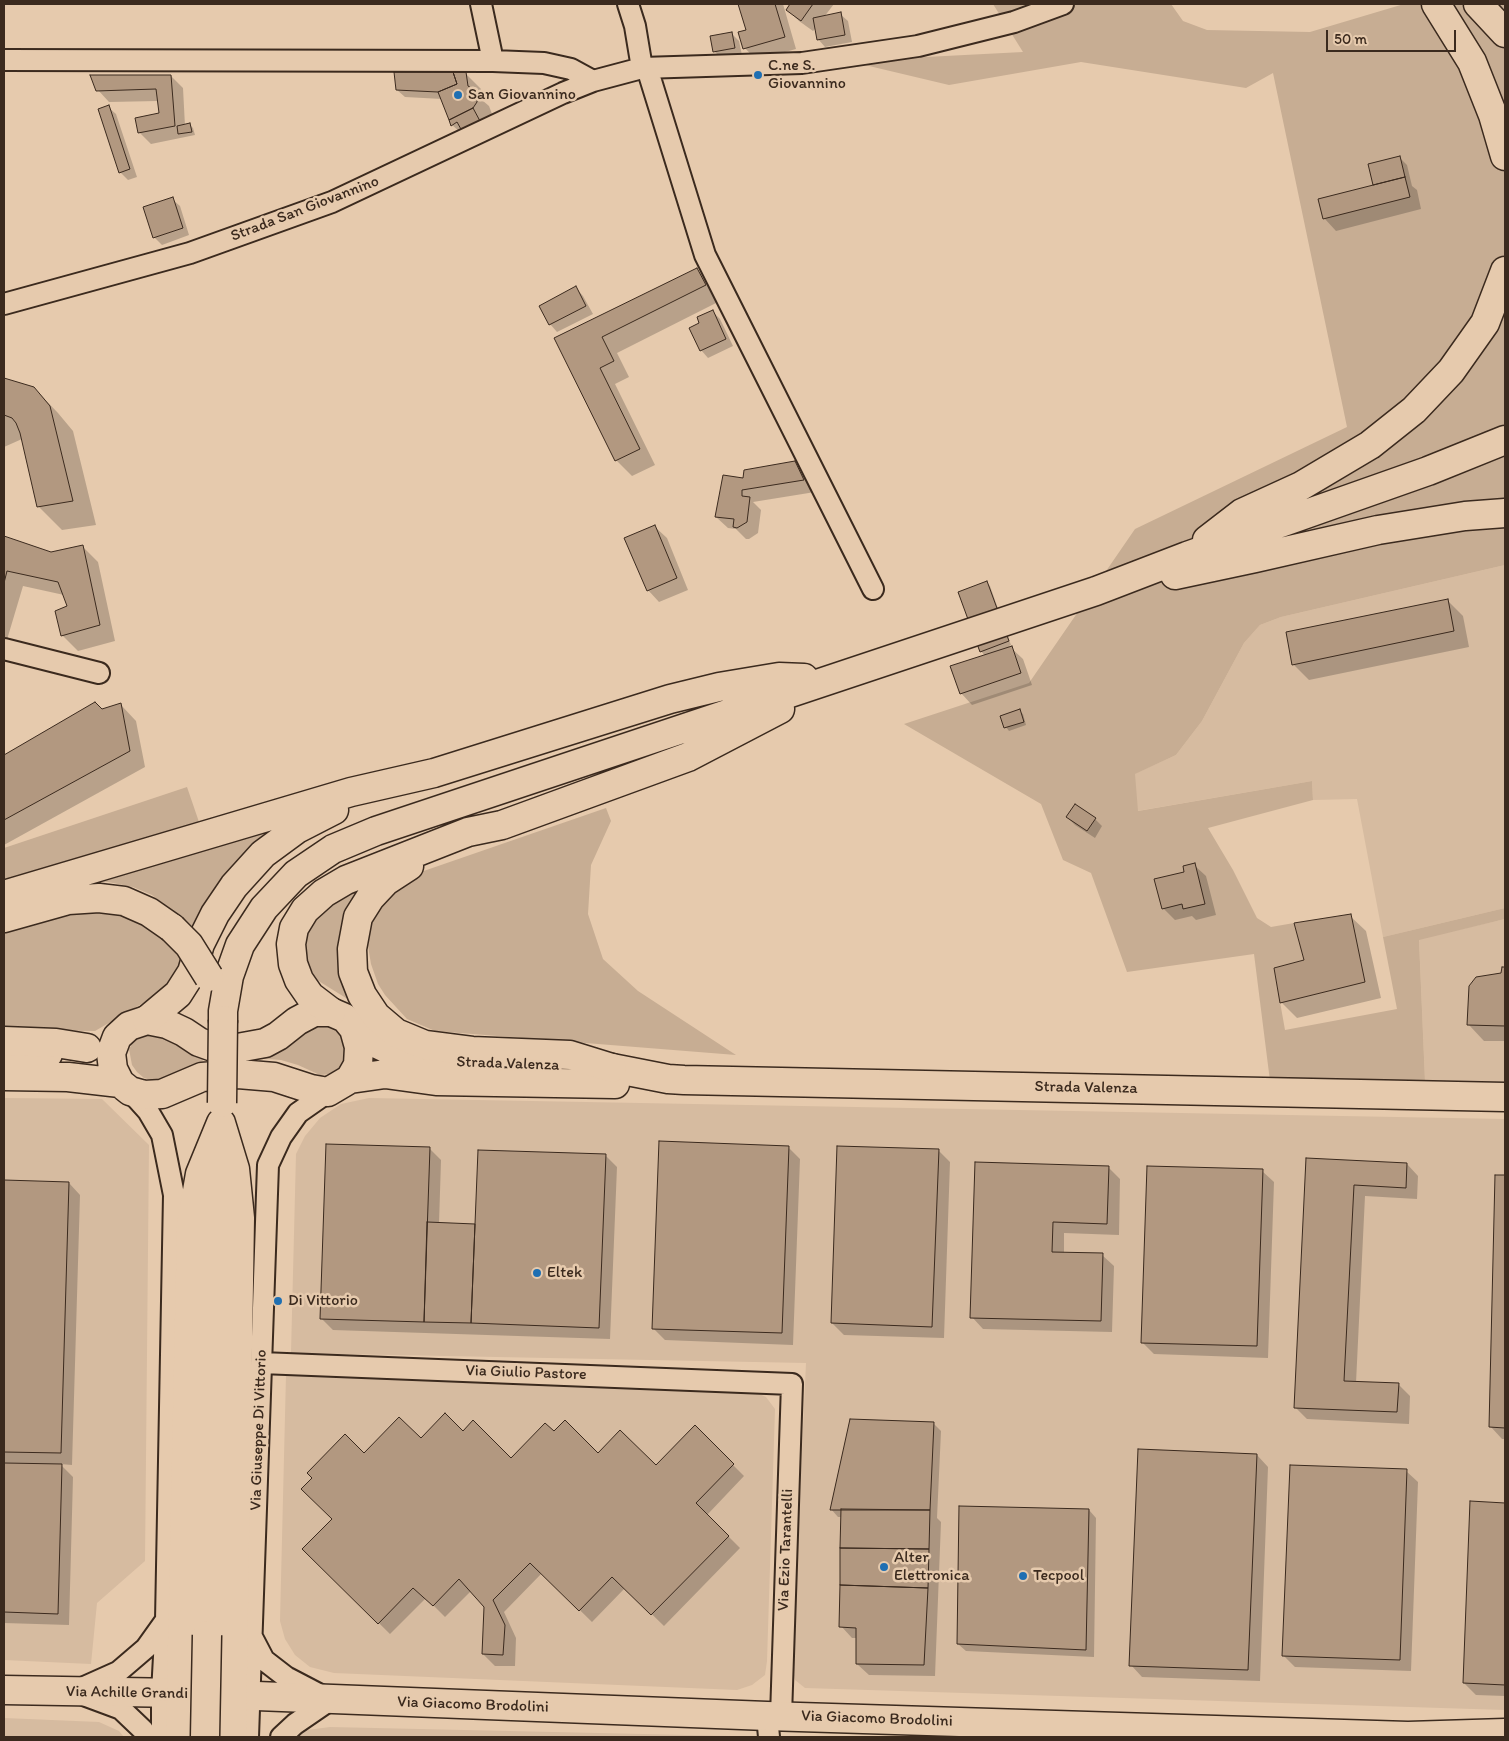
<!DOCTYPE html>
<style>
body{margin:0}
#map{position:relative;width:1509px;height:1741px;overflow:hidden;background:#e6caad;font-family:Itim,sans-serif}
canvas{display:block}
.frame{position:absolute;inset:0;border:5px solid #3b2a1e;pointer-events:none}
.scale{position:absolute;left:1326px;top:30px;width:130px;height:22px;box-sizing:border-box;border:2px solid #3b2a1e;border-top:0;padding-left:6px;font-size:15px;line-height:18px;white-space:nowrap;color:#3b2a1e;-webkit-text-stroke:4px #e6caad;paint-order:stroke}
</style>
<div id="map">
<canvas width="1509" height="1741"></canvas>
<div class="frame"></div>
<div class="scale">50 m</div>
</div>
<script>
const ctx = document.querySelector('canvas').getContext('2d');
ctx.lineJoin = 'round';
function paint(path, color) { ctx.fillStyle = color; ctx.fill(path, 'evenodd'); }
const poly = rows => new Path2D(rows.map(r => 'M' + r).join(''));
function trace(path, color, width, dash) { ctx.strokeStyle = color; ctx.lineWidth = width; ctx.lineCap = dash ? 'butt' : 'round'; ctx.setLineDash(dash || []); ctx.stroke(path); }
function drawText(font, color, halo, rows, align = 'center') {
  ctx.font = font + ' Itim,sans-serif'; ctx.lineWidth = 5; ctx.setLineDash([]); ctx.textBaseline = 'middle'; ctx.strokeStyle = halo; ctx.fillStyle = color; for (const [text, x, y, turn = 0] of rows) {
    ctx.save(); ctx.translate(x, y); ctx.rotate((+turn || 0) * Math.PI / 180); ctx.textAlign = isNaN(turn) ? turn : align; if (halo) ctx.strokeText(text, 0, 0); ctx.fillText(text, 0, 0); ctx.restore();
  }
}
paint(poly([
 [1505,565,1505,908,1383,937,1357,799,1313,800,1312,781,1137,811,1134,774,1176,755,1202,721,1244,643,1260,625,1281,617],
 [1505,919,1505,1083,1425,1081,1419,939],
 [4,1098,102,1099,149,1145,145,1561,97,1603,91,1664,4,1660],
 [369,1098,1505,1119,1505,1710,805,1688,795,1680,792,1669,806,1363,291,1353,296,1154,305,1136,320,1118,341,1104],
 [286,1375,751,1390,766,1397,775,1409,767,1661,765,1675,752,1685,737,1690,334,1673,310,1667,295,1655,285,1639,280,1621],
 [4,1718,99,1722,119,1731,124,1737,4,1737],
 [330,1727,732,1736,734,1737,297,1737,307,1730]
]), '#d6bba0');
paint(poly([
 [993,4,1171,4,1183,21,1207,30,1310,32,1404,4,1505,4,1505,565,1281,617,1260,625,1244,643,1202,721,1176,755,1135,774,1138,811,1312,781,1313,800,1208,828,1233,870,1257,918,1271,927,1294,923,1304,960,1274,968,1285,1030,1397,1009,1383,937,1505,908,1505,919,1419,940,1425,1081,1270,1081,1254,954,1127,972,1091,873,1063,860,1041,804,904,724,1029,683,1135,529,1347,427,1273,73,1246,88,1081,62,949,85,848,61,1023,52],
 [187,787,199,822,4,882,4,848],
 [606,808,611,821,591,865,588,914,603,959,638,991,736,1055,435,1031,407,1019,385,995,378,984,371,964,368,946,370,928,379,904,415,874],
 [265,826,269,834,194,927,152,895,133,887,108,882,87,883],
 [355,891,358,897,354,1003,317,980,306,961,303,940,314,919,330,905],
 [69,907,137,913,185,953,174,985,95,1031,4,1030,4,925],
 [313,1025,338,1025,350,1053,340,1070,331,1074,320,1075,298,1065,281,1060,255,1058],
 [153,1030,212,1056,165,1079,154,1081,144,1078,137,1072,132,1065,129,1049,137,1035]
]), '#c7ad93');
paint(poly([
 [740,4,783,4,796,49,756,60,745,48,747,31],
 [791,4,834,4,824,17,840,14,848,21,852,42,825,47,818,39,816,28,813,31,799,21,787,9],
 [731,33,739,41,742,55,722,59,714,51],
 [465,73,481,89,482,100,489,106,492,114,492,118,460,132,452,125,442,99,405,97,397,90],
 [171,76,183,88,185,126,190,125,193,128,195,135,151,144,139,132,160,114,158,101,109,102,98,90],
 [108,107,116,114,137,177,128,180,120,172],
 [1400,158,1407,165,1412,186,1417,190,1421,209,1336,231,1325,219,1320,199,1374,186,1369,165],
 [172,199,180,206,189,235,162,245,154,237],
 [697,269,712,285,720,301,617,353,629,377,615,384,655,465,632,476,616,460,556,339],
 [576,288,583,296,593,314,557,332,550,324],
 [712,311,720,319,733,346,708,358,701,350,701,323],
 [4,379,34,388,58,413,73,431,96,525,62,530,38,506,22,439,4,447],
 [794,462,806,474,815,492,753,502,761,510,758,533,749,539,746,539,736,529,728,528,716,517,744,479],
 [655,527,667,538,688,590,659,602,648,590],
 [4,538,51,553,83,547,98,562,115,641,78,651,62,635,69,607,64,595,23,586,6,643,4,643],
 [986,582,990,586,1011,645,1009,646,1023,659,1032,685,972,705,961,693,985,656,981,651],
 [1447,600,1463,616,1469,647,1309,680,1293,664],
 [95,703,102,710,121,705,136,721,145,767,4,845,4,756],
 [1019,711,1023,714,1026,725,1009,731,1006,727],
 [1067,817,1095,819,1102,826,1095,838,1075,825],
 [1194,865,1206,876,1216,915,1196,920,1192,916,1175,920,1163,908,1186,873],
 [1350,916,1366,931,1381,998,1297,1018,1281,1002,1306,961],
 [1503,968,1505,968,1505,1041,1484,1041,1469,1025,1502,974],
 [788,1147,800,1159,793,1345,665,1340,653,1328],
 [429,1148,441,1160,439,1224,476,1225,605,1155,617,1167,610,1339,333,1330,321,1318],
 [938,1150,950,1162,944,1338,844,1335,832,1323],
 [1307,1159,1407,1164,1418,1176,1417,1199,1365,1196,1356,1383,1398,1384,1410,1396,1409,1424,1307,1419,1295,1407],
 [977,1164,1109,1168,1120,1179,1119,1235,1064,1233,1064,1253,1102,1255,1114,1266,1112,1332,983,1329,972,1317],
 [1262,1171,1274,1182,1268,1358,1154,1354,1142,1342],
 [1496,1177,1505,1177,1505,1439,1502,1439,1491,1427],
 [4,1181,69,1183,80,1195,72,1465,60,1464,73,1477,69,1625,4,1623],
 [933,1423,941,1431,937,1518,941,1522,935,1676,869,1675,857,1664,857,1638,852,1638,841,1626,843,1517,838,1517,831,1509],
 [695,1427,744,1476,707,1515,740,1548,664,1626,625,1588,592,1622,542,1573,504,1612,516,1638,515,1666,495,1666,483,1654,486,1607,471,1591,445,1617,426,1598,390,1634,304,1549,334,1519,364,1454,421,1440,463,1432,511,1460,554,1433,598,1454,656,1467],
 [1257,1455,1268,1467,1260,1681,1142,1677,1131,1665],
 [1406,1471,1418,1482,1411,1671,1295,1667,1283,1655],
 [1471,1503,1505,1504,1505,1696,1476,1695,1464,1683],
 [1089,1510,1096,1518,1094,1657,966,1651,958,1644]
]), '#0003');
const building = poly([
 [738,4,775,4,785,37,743,49,738,32,746,30,738,4],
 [790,4,813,4,801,21,786,10,790,4],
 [841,12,845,35,817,40,813,18,841,12],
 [732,32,735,48,713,52,710,36,732,32],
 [394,72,453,72,457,84,438,92,396,90,394,72],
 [453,72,466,72,468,86,473,89,477,97,477,102,473,108,449,120,438,92,457,84,453,72],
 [90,75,171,75,175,126,138,133,135,118,159,113,156,89,96,91,90,75],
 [109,105,130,169,119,173,98,109,109,105],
 [473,108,480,121,462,131,457,122,451,126,449,120,473,108],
 [190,123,192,132,178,134,177,126,190,123],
 [1400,156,1405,177,1373,185,1368,164,1400,156],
 [1405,177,1410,197,1323,219,1318,199,1405,177],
 [173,197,183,228,153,238,143,207,173,197],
 [697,268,706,285,602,337,614,361,600,368,640,449,615,461,554,338,697,268],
 [576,286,586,306,549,325,539,306,576,286],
 [713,310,726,339,700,351,689,328,699,323,697,317,713,310],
 [4,378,34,387,50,406,73,501,37,507,20,433,16,423,12,418,4,415,4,378],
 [795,461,804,480,742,490,742,496,750,497,747,522,737,528,733,527,734,519,715,517,723,475,743,478,744,470,795,461],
 [655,525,677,578,647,591,624,538,655,525],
 [4,536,51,552,83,545,100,625,61,636,55,611,67,606,58,582,7,571,4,583,4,536],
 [987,581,1009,641,980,652,958,592,987,581],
 [1448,599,1454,631,1292,665,1286,632,1448,599],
 [1012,646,1021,673,960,694,950,666,1012,646],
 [95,702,102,709,121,703,130,751,4,820,4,755,95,702],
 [1020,709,1024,722,1004,728,1000,716,1020,709],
 [1075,804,1096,818,1087,831,1066,817,1075,804],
 [1195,863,1205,904,1183,909,1182,904,1162,909,1154,879,1184,872,1183,866,1195,863],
 [1351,914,1365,982,1280,1003,1274,968,1304,960,1294,923,1351,914],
 [1502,967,1505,967,1505,1026,1467,1025,1469,986,1476,977,1501,973,1502,967],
 [659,1141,789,1146,782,1333,652,1329,659,1141],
 [326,1144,430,1147,424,1322,320,1319,326,1144],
 [837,1146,939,1149,932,1327,831,1323,837,1146],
 [478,1150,606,1154,599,1328,471,1323,478,1150],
 [1306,1158,1407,1163,1406,1188,1354,1185,1344,1381,1399,1383,1397,1412,1294,1408,1306,1158],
 [975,1162,1109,1166,1107,1224,1053,1222,1052,1252,1103,1253,1101,1321,970,1318,975,1162],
 [1147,1166,1263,1169,1257,1346,1141,1343,1147,1166],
 [1495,1175,1505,1175,1505,1428,1489,1427,1495,1175],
 [4,1180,69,1182,61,1453,4,1452,4,1180],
 [427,1222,475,1224,471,1323,424,1322,427,1222],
 [445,1413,463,1431,473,1420,511,1458,545,1423,554,1431,565,1420,598,1453,620,1430,656,1465,695,1425,734,1464,696,1503,729,1536,651,1615,612,1577,579,1611,530,1563,493,1600,505,1625,503,1655,482,1654,484,1607,459,1579,433,1606,413,1588,378,1624,302,1549,332,1519,301,1489,312,1478,307,1473,345,1434,364,1453,399,1417,421,1438,445,1413],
 [850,1419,934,1422,930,1510,830,1510,850,1419],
 [1138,1449,1257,1454,1248,1670,1129,1666,1138,1449],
 [4,1463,62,1464,58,1614,4,1612,4,1463],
 [1290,1465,1407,1469,1400,1660,1282,1656,1290,1465],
 [1470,1501,1505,1503,1505,1685,1463,1683,1470,1501],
 [959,1506,1089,1509,1086,1650,957,1644,959,1506],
 [841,1509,930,1510,929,1549,840,1548,841,1509],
 [840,1548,929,1549,928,1588,840,1585,840,1548],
 [840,1585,928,1588,924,1665,856,1664,856,1628,839,1627,840,1585]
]);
paint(building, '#b29880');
trace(building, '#3b2a1e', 1);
const street = poly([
 [481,4,493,61],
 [628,4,635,26,642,68],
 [4,60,493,61,544,63,571,69,593,81],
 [647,68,705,255,873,589],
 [4,304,190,253,332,202,563,93,593,81,642,68,802,63,918,46,1014,22,1063,4],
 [4,649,99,673],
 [130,1091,148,1111,162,1135,174,1195,166,1620,162,1693,162,1737],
 [261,1363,792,1384,781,1716],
 [252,1637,264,1660,286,1677,330,1700,295,1724,281,1737],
 [80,1689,118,1672,146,1648,166,1620],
 [86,1696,121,1709,143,1730,147,1737],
 [767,1716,769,1737],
 [248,1737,268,1165,281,1137,298,1113,328,1092]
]);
const secondary = poly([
 [314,1012,331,1012,345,1018,354,1029,359,1047,358,1065,350,1079,328,1092,311,1089,274,1077,238,1074,202,1077,162,1094,144,1095,130,1091,120,1083,113,1069,111,1053,117,1037,129,1026,147,1020,167,1024,184,1032,199,1042,213,1047,232,1049,265,1043,278,1036,297,1021,314,1012],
 [354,1029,377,1044,402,1056,436,1062,490,1064],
 [4,1055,48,1054],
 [588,1067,612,1068,668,1079,684,1080,1505,1097],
 [4,1076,68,1077,120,1083],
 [350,1079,385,1074,436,1081,615,1084],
 [4,1690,180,1693,767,1716,1408,1736,1505,1733]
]);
const highway = poly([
 [1436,4,1472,62,1493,115,1505,156],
 [1478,4,1505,33],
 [1207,540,1242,513,1301,486,1370,445,1414,410,1451,371,1485,323,1505,271],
 [1175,575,1255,558,1378,530,1465,516,1505,513],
 [409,866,386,881,370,898,358,917,352,949,353,972,362,995,376,1016,396,1033,425,1045,472,1051,570,1055,612,1068],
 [4,895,351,792,434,773,670,699,719,687,779,677,804,678],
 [4,918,68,900,99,898,124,901,149,912,172,928],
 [331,1012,310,996,299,980,293,964,291,944,294,928,305,910,324,893,346,880,468,832,502,825,688,757,780,709],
 [147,1020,178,994,192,972,200,944,215,914,234,886,263,854,297,829,334,810],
 [223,1020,223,1011,229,976,240,945,264,908,296,874,333,849,376,831,1096,591,1187,556,1428,471,1505,440],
 [4,1041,56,1043,87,1048],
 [221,1123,235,1169,240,1218,232,1737],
 [207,1635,220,1166],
 [180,1737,191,1225,200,1174,221,1123]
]);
trace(street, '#3b2a1e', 24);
trace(secondary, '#3b2a1e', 31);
trace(highway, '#3b2a1e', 31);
trace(street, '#e6caad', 20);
trace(secondary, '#e6caad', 28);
trace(highway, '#e6caad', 28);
const highwayBridge = poly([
 [172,928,189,945,209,977],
 [222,1103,223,1020],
 [205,1737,207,1635]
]);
trace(highwayBridge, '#3b2a1e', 31, []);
trace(highwayBridge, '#e6caad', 28);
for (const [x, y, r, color] of [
 [758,75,5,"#1f6fb2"],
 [458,95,5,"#1f6fb2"],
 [537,1273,5,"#1f6fb2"],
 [278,1301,5,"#1f6fb2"],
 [884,1567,5,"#1f6fb2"],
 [1023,1576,5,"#1f6fb2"]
]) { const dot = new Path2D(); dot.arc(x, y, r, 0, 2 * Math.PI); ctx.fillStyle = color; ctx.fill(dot); trace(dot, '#e6caad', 2); }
drawText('16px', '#3b2a1e', '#e6caad', [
 ["C.ne S.",768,66],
 ["Giovannino",768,84],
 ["San Giovannino",468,95],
 ["Eltek",547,1273],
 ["Di Vittorio",288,1301],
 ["Alter",894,1558],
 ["Elettronica",894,1576],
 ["Tecpool",1033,1576]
], 'left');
drawText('16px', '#3b2a1e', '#e6caad', [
 ["Strada San Giovannino",305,209,-21],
 ["Strada Valenza",508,1064,2],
 ["Strada Valenza",1086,1088,1],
 ["Via Giulio Pastore",526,1373,2],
 ["Via Giuseppe Di Vittorio",259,1430,-88],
 ["Via Ezio Tarantelli",786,1550,-88],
 ["Via Achille Grandi",127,1693,1],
 ["Via Giacomo Brodolini",473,1705,2],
 ["Via Giacomo Brodolini",877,1719,2]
]);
</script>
